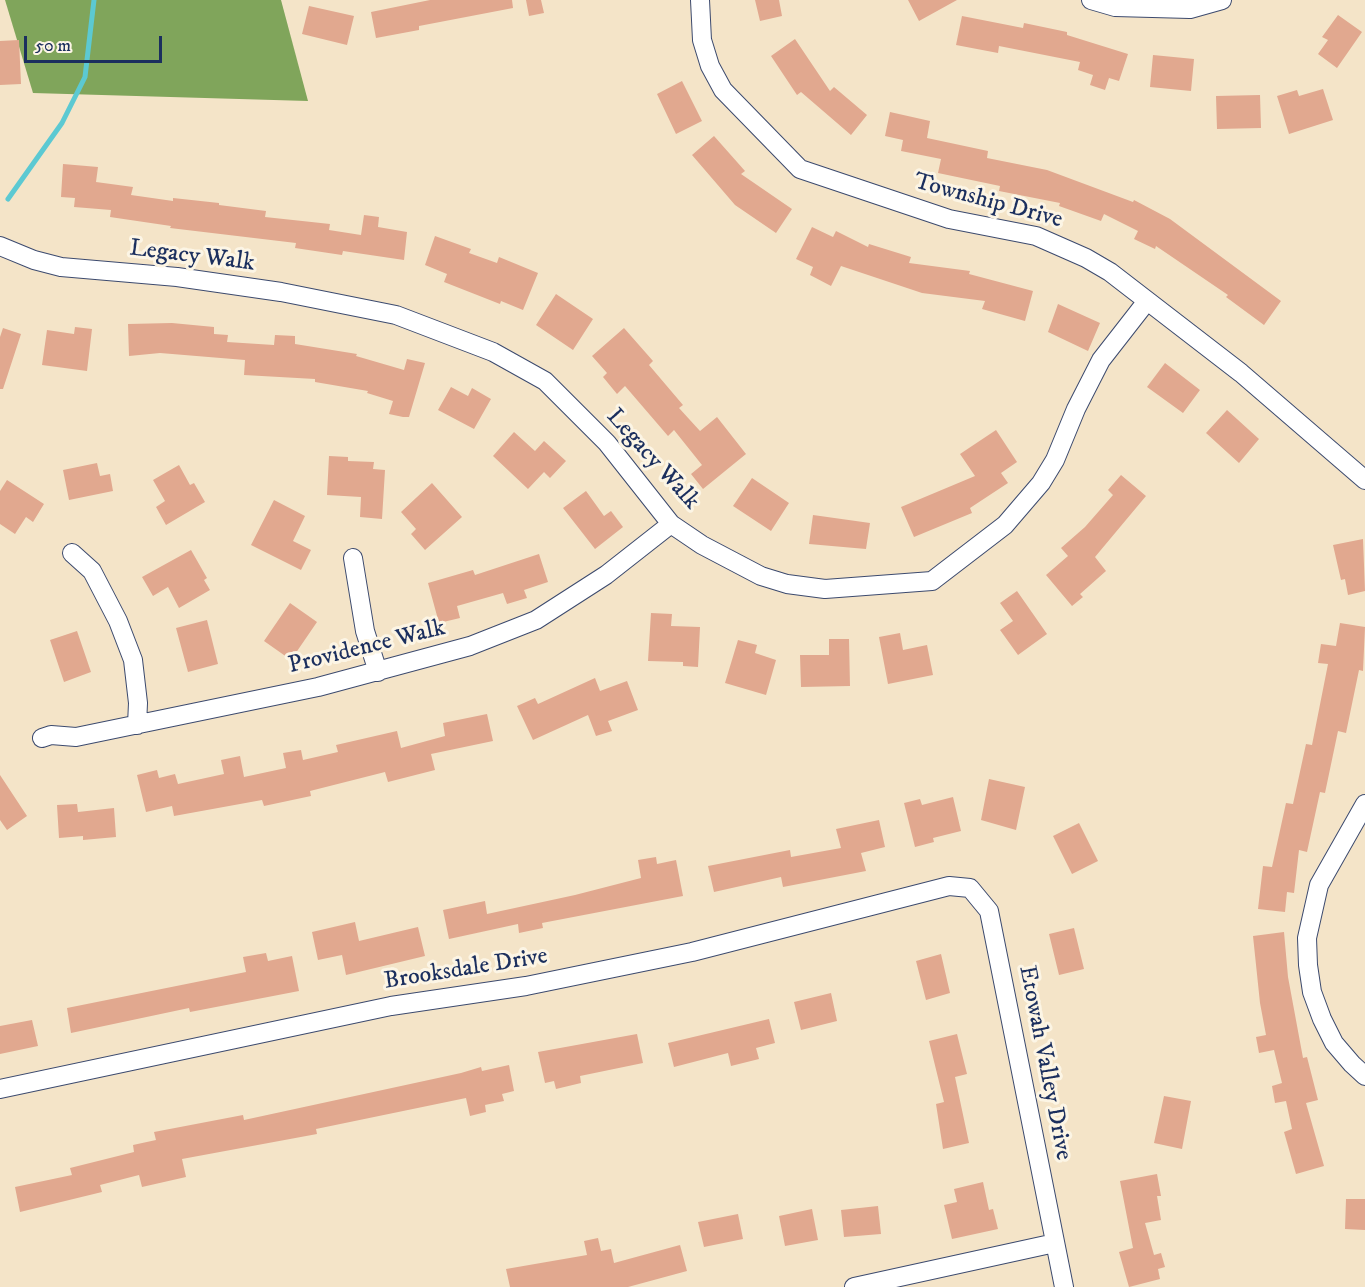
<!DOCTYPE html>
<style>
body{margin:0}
#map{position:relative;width:1365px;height:1287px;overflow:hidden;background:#f4e4c8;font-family:"IM FELL DW Pica",serif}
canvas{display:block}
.scale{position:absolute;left:24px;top:36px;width:138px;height:27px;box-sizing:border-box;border:3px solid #1b2f5e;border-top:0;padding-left:8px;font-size:18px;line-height:21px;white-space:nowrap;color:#1b2f5e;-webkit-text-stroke:4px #fcf5e5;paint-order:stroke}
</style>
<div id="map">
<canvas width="1365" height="1287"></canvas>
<div class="scale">50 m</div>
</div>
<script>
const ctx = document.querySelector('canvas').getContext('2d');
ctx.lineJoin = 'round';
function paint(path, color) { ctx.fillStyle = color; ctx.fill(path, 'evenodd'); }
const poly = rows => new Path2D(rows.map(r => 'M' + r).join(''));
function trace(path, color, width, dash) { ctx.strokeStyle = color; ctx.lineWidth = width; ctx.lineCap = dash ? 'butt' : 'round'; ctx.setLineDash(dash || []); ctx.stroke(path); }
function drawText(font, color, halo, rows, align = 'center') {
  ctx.font = font + ' "IM FELL DW Pica",serif'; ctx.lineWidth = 6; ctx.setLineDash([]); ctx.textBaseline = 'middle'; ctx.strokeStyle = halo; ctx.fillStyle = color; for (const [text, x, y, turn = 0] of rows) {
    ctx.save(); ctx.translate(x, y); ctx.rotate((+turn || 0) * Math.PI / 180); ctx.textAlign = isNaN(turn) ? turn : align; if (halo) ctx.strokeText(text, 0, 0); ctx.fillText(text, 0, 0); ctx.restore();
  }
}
paint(poly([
 [5,0,281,0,308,101,33,93]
]), '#80a55b');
trace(poly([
 [8,199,62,123,85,77,94,0]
]), '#5cc9d2', 5);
paint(poly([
 [430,0,512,0,513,8,419,26,419,30,376,38,371,12],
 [526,0,541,0,544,13,529,16],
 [755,0,779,0,782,16,760,21],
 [908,0,957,0,919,21],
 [309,6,354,16,347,45,302,34],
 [1338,15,1362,32,1337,68,1318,54,1328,40,1322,37],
 [962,16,1023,28,1024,23,1067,32,1067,35,1128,54,1119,81,1109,78,1105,90,1090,85,1093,75,1078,70,1080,62,999,46,998,53,956,45],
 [795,39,830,91,834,87,867,115,851,135,801,92,797,95,771,56],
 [19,40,21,84,0,85,0,41],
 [1153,55,1194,59,1191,91,1150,87],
 [682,81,702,121,676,134,657,94],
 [1323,89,1333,120,1289,134,1277,96,1297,90,1299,96],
 [1260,95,1261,128,1217,129,1216,96],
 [890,112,930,121,927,138,988,151,987,158,1047,170,1133,202,1134,200,1170,219,1281,301,1264,325,1226,297,1228,295,1156,246,1155,249,1134,239,1138,231,1104,214,1101,221,1059,206,1060,203,999,191,1000,186,938,173,941,159,901,151,903,140,885,136],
 [714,136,745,171,741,174,792,209,776,233,735,205,692,155],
 [63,164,98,167,96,182,133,187,131,195,173,201,173,198,219,203,219,205,266,211,265,217,330,224,329,230,361,235,364,215,379,217,378,227,407,232,404,260,343,251,342,255,295,248,296,243,170,228,171,226,110,217,111,210,74,207,75,198,61,197],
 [812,227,833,237,836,231,868,247,869,244,911,257,909,263,970,271,969,274,1033,291,1025,321,982,309,985,301,922,293,841,266,831,286,810,275,813,267,796,259],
 [435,236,471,249,469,253,497,263,499,257,538,273,523,310,501,301,500,304,444,282,447,274,425,265],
 [556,294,593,319,573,350,536,325],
 [1058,304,1100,323,1088,351,1048,332],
 [172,323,214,327,214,334,228,335,227,342,274,345,275,335,295,336,295,344,357,354,356,356,404,370,407,359,425,363,409,417,403,417,389,414,393,401,367,393,368,391,315,382,315,379,244,375,245,360,160,353,129,356,128,324],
 [75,327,92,329,87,371,42,365,47,330,74,334],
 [3,328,21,334,3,389,0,389,0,337],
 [624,328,653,361,649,365,683,405,679,408,700,431,717,417,746,454,703,489,691,474,702,465,674,430,668,436,625,386,617,394,603,377,607,373,592,356],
 [1165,363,1200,390,1183,413,1147,387],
 [451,387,468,396,472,388,491,399,474,429,438,410],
 [1227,410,1259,439,1239,463,1206,433],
 [996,430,1017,462,1001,473,1008,483,970,508,972,513,914,537,901,507,975,476,960,454],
 [514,432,535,451,544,441,566,461,550,478,544,472,528,489,493,456],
 [329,456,348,457,348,461,374,462,373,469,385,470,382,519,360,517,361,497,327,495],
 [97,463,100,476,110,474,113,491,69,500,63,470],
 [179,465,190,485,194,483,205,502,166,525,156,507,165,501,153,480],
 [1121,475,1146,496,1095,557,1106,571,1080,594,1083,597,1072,606,1046,575,1068,556,1061,548,1085,527,1113,495,1108,490],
 [752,478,789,503,771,531,733,506],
 [7,480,44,504,33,522,26,517,15,534,0,524,0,491],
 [432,483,462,517,425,550,411,534,416,529,401,512],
 [586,491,604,516,611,511,623,527,595,549,563,508],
 [274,500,305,516,293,541,311,550,301,570,251,545],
 [813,515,870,523,866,549,809,544],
 [1363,539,1365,591,1348,595,1345,579,1341,580,1333,545],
 [191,550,207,578,204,580,210,590,179,608,168,587,153,596,142,577],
 [539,554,548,582,524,590,527,598,507,604,503,593,457,606,460,618,439,623,428,583,473,570,475,575],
 [1017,591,1047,634,1018,655,1000,630,1013,621,1000,603],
 [290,603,317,622,291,660,264,641],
 [651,613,672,614,671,626,700,627,698,667,683,666,683,662,648,661],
 [207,620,218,664,188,672,176,628],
 [1340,623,1365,627,1363,671,1359,670,1346,733,1338,731,1325,793,1320,792,1307,852,1299,850,1294,893,1287,892,1285,912,1258,909,1263,866,1272,867,1286,803,1293,804,1306,744,1312,745,1328,664,1318,663,1321,644,1336,646],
 [77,631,91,672,64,682,50,640],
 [900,633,903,650,927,645,933,675,888,684,879,637],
 [829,639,849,639,850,686,801,687,800,655,829,655],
 [738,640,757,645,755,653,776,660,766,695,725,683],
 [595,678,600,691,627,681,638,710,608,721,612,731,596,736,588,715,533,740,517,706,535,698,538,704],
 [487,714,493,741,431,754,435,770,388,782,385,772,310,791,311,796,264,806,262,800,174,816,172,806,146,812,137,775,157,770,159,778,175,774,178,784,224,774,221,760,240,756,244,777,286,768,283,753,301,750,303,760,338,752,336,745,397,731,401,748,445,736,443,723],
 [0,775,27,816,7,830,0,820],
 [989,779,1025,787,1016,830,981,820],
 [953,797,961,831,933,838,934,842,915,847,904,803,920,799,922,805],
 [77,804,78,812,114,808,116,837,83,840,83,836,59,838,57,805],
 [879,820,885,847,861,853,866,871,783,887,781,877,714,892,708,866,790,850,791,857,841,848,836,829],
 [1079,823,1098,861,1072,874,1053,836],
 [656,857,657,864,676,860,683,896,542,923,543,928,519,933,518,924,449,939,443,910,485,901,487,914,575,895,641,878,638,860],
 [355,922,359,941,418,927,425,956,346,975,342,955,318,960,312,932],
 [1074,928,1084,969,1059,975,1049,934],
 [1284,932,1288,977,1303,1058,1307,1057,1318,1100,1306,1103,1324,1166,1296,1174,1284,1132,1292,1129,1286,1101,1275,1103,1272,1086,1282,1083,1274,1050,1259,1053,1256,1037,1266,1035,1260,1003,1253,936],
 [266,953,268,961,292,956,299,991,190,1012,189,1008,71,1033,67,1008,246,972,243,957],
 [941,954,950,993,926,1000,916,961],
 [831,993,837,1021,801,1030,794,1002],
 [769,1019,775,1043,756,1048,759,1059,731,1066,728,1053,674,1067,668,1043],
 [32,1020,38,1046,0,1054,0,1026],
 [637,1034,643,1063,580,1076,581,1083,556,1089,554,1081,545,1083,538,1052],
 [957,1034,967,1074,955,1077,969,1143,943,1149,936,1104,944,1102,929,1041],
 [509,1065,514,1091,502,1094,504,1101,485,1105,486,1112,470,1116,466,1098,316,1129,317,1134,182,1159,186,1177,142,1187,139,1175,100,1185,102,1192,20,1212,15,1187,72,1175,70,1168,134,1152,133,1145,156,1140,154,1132,243,1115,244,1120,461,1073,481,1067,482,1071],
 [1164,1096,1191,1101,1182,1149,1154,1143],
 [1157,1174,1161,1196,1157,1196,1161,1220,1145,1223,1154,1255,1161,1253,1165,1267,1158,1269,1160,1279,1129,1287,1119,1252,1133,1248,1120,1181],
 [983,1182,989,1210,993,1209,998,1229,952,1239,944,1205,957,1202,954,1189],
 [1346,1199,1365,1199,1365,1230,1345,1229],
 [878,1206,881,1234,844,1237,841,1210],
 [812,1209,818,1240,785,1246,779,1216],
 [738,1214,743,1239,704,1247,698,1222],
 [598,1238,601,1251,611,1249,614,1263,680,1245,687,1271,628,1287,510,1287,506,1269,587,1255,584,1241]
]), '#e1a88f');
const minor = poly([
 [700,0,702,40,710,66,723,90,800,169,949,219,1036,236,1086,258,1110,272,1241,373,1365,480],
 [1091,0,1115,7,1190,9,1222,0],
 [0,246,34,260,61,267,177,277,281,292,396,315,493,352,545,381,607,443,671,524,702,545,761,576,787,584,825,589,932,581,1005,525,1041,483,1055,460,1076,409,1101,360,1147,301],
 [72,553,92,571,118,621,133,660,138,703,137,725],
 [353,558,365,631,378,672],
 [42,738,51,735,76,737,318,687,470,646,536,620,606,575,671,524],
 [1365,804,1319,885,1307,938,1308,965,1312,992,1322,1019,1334,1043,1352,1064,1365,1076],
 [0,1089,391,1006,526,986,692,952,949,886,970,888,989,911,1064,1287],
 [854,1287,1055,1243]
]);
trace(minor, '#3c4a6e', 20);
trace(minor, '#fff', 18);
drawText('24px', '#1b2f5e', '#fcf5e5', [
 ["Township Drive",988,202,15],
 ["Legacy Walk",192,257,7],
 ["Legacy Walk",652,460,48],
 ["Providence Walk",367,648,-14],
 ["Brooksdale Drive",466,970,-9],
 ["Etowah Valley Drive",1044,1063,79]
]);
</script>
